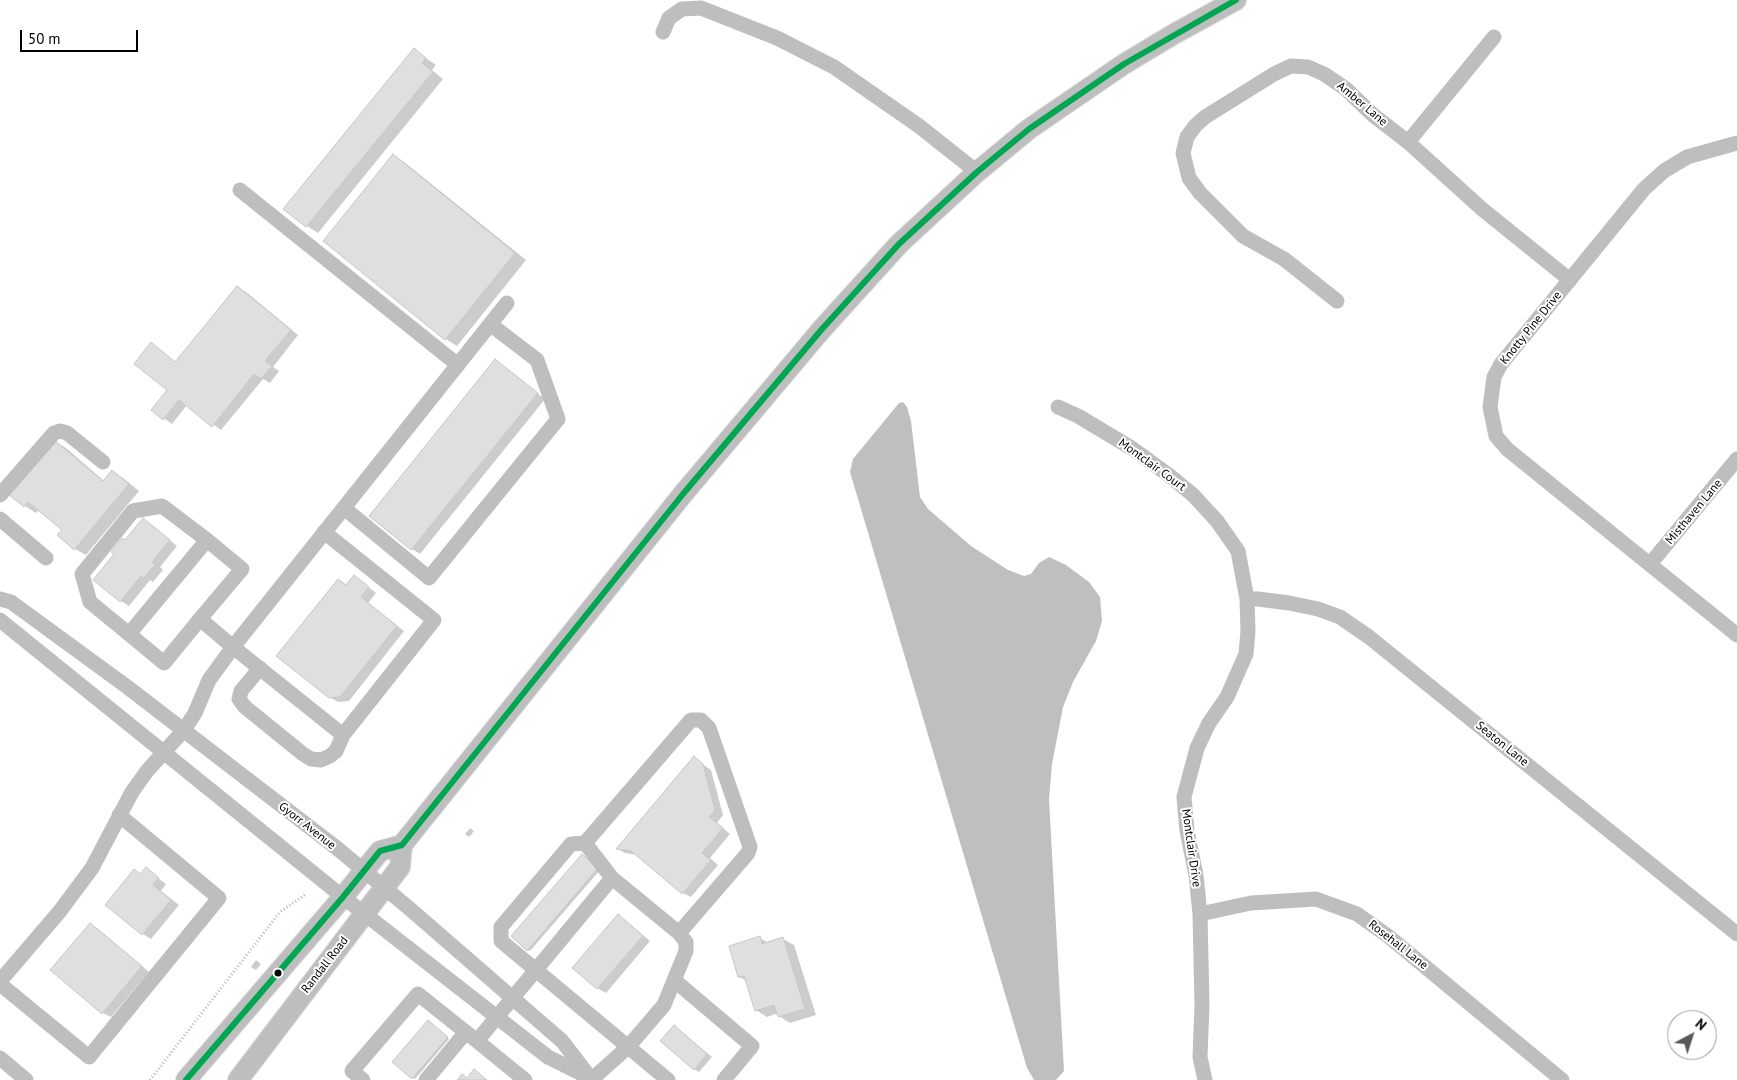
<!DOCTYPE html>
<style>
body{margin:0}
#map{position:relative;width:1737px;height:1080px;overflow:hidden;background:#fff;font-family:"PT Sans",sans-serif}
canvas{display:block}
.north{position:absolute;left:1667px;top:1010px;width:50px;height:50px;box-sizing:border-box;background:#fff;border:1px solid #999;border-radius:50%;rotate:40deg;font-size:14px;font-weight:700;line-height:20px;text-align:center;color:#000}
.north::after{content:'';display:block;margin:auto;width:18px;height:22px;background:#595959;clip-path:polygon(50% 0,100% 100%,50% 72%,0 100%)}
.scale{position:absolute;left:20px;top:30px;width:118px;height:22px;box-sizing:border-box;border:2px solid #000;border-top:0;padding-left:6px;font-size:15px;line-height:18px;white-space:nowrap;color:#000;-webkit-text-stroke:4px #fff;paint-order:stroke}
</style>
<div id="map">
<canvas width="1737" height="1080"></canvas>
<div class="north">N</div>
<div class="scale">50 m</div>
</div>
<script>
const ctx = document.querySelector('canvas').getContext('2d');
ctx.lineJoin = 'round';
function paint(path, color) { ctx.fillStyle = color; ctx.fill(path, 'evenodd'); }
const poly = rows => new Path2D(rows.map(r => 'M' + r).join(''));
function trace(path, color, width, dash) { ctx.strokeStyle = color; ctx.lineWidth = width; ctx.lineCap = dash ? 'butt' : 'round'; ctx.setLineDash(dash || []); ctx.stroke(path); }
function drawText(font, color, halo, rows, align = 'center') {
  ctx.font = font + ' "PT Sans",sans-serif'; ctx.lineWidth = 4; ctx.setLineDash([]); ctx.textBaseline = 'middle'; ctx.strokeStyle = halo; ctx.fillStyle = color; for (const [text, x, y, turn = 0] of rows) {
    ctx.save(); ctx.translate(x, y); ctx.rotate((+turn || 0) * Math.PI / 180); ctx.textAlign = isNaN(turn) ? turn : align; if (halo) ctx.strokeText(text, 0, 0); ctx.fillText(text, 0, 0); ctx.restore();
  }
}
paint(poly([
 [903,402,907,407,911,421,920,497,928,509,971,546,1008,570,1024,576,1031,574,1039,563,1049,557,1066,565,1089,582,1100,597,1102,621,1096,641,1073,682,1063,707,1052,764,1049,799,1064,1071,1056,1080,1034,1080,1027,1068,850,472,853,459,899,403]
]), '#bfbfbf');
paint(poly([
 [414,50,436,65,432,70,443,79,318,233,307,226,285,209],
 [393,156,404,162,526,260,457,346,446,339,324,241],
 [237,288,246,292,298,335,273,367,279,371,270,383,263,379,221,430,187,405,172,424,153,410,169,390,151,344,177,363],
 [495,361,545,399,420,554,412,549],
 [55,442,66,448,104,481,112,471,123,478,139,491,86,555,75,549,63,529,39,509,36,513,25,506],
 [151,525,177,546,160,567,163,570,153,582,150,580,129,606,121,601,126,541],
 [354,576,376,593,368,603,404,631,349,701,338,702,330,697,338,580,347,585],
 [694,758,711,770,723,815,717,823,730,834,710,858,718,865,691,897,683,893,638,855,625,853,618,849],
 [470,828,474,831,469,837,465,834],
 [584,856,600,870,530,951,528,950],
 [146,869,166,884,161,891,179,905,151,939,143,934],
 [618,916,626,921,650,941,606,993,597,988],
 [90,924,98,929,149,972,111,1017,103,1013],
 [760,938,769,943,783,939,794,945,816,1015,790,1023,779,1016,778,1013,767,1017,756,1010,747,981,739,977],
 [256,960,261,964,256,970,251,967],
 [430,1023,449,1039,415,1079,394,1062],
 [674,1026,712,1057,699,1072,694,1069]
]), '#0003');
const building = poly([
 [414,48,426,58,422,63,433,72,306,227,283,209,414,48],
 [393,154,515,253,445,340,323,241,393,154],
 [237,286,291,330,265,361,272,366,261,379,254,374,212,427,179,400,163,420,151,410,167,390,134,364,151,342,175,362,237,286],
 [495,359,538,393,411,550,369,516,495,359],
 [54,440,103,481,112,470,129,484,74,550,57,535,62,530,28,502,24,507,9,495,54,440],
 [143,518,170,540,152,562,155,565,144,578,141,576,120,602,93,580,114,554,111,552,122,538,125,540,143,518],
 [354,575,369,587,361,597,397,626,340,697,329,698,276,656,338,579,346,585,354,575],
 [694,756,703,764,715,810,709,817,723,828,702,853,711,860,682,894,631,851,616,849,694,756],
 [582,854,598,868,527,951,511,936,582,854],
 [146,867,159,878,153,885,171,900,142,935,105,905,134,869,140,874,146,867],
 [618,914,643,936,597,989,572,968,618,914],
 [90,923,142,966,102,1014,50,970,90,923],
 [760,936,762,944,783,937,805,1009,778,1017,774,1005,755,1011,744,976,738,977,729,946,760,936],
 [428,1020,448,1037,412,1079,392,1062,428,1020],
 [674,1025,707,1054,694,1070,660,1041,674,1025],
 [474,1069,487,1080,457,1080,462,1074,467,1078,474,1069]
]);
paint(building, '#dfdfdf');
trace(building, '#c7c7c7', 1);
const major = poly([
 [186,1080,343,897,380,851,402,845],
 [238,1080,400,867,402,845,683,494,822,329,899,244,977,172,1029,129,1124,64,1174,34,1236,0]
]);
trace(major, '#dbdbdb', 22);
trace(poly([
 [150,1080,280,912,306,894]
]), '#b9b9b9', 3, [1, 2.5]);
trace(poly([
 [663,32,669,18,682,9,701,8,777,38,834,67,919,126,977,172],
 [1408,142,1494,37],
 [1737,143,1687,157,1664,171,1644,189,1501,364,1494,377,1490,407,1496,436,1507,449,1737,635],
 [240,190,458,365],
 [1337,301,1284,259,1243,236,1200,193,1189,178,1183,153,1187,137,1195,126,1205,117,1274,74,1291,66,1308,67,1324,74,1346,89,1373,115,1408,142,1482,209,1570,280],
 [1058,407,1078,416,1133,449,1170,476,1193,495,1217,521,1238,551,1247,599,1248,631,1246,654,1227,697,1209,723,1197,748,1184,797,1187,831,1196,875,1200,914,1202,1005,1200,1057,1205,1080],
 [0,495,54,433,60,431,67,433,103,462],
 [344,508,429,578,558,419,537,360,490,324],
 [0,519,46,558],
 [1650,564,1737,459],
 [0,599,11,602,126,686,338,849,410,909,562,1041,592,1080],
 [1247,599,1258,599,1289,603,1318,609,1340,617,1369,637,1737,934],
 [200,619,164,663,129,634,207,540,242,569,200,619,233,647,343,735,434,620,324,532],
 [0,620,343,897,548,1057,586,1076],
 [129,634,90,602,82,574,133,511,162,506,207,540],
 [260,668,241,691,239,699,245,707,303,754,311,759,321,760,330,756,336,751,343,735],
 [585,843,612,878],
 [1200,914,1251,903,1316,899,1357,914,1388,936,1562,1080],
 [674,980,752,1046,724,1080],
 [0,981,60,911,92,868,132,792,147,771,184,730,195,713,209,680,233,647,507,303],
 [0,984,89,1057,219,898,119,815],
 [477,1041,525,1080],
 [0,1058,26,1080],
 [363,1080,352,1071,418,994,477,1041,612,878,679,933,686,942,686,951,664,1005,628,1047,591,1080],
 [426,1080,466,1032],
 [668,1080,501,941,501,927,571,844,585,843,691,720,701,720,709,728,750,847,748,853,679,933]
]), '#bebebe', 15);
trace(major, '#bebebe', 20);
trace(poly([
 [186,1080,343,897,380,851,402,845,683,494,822,329,899,244,977,172,1029,129,1124,64,1236,0]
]), '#00a651', 6);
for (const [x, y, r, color] of [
 [278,973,4.5,"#000"]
]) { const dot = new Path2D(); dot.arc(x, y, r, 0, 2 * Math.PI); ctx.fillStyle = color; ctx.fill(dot); trace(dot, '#fff', 2); }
drawText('12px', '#000', '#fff', [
 ["Amber Lane",1362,104,40],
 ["Knotty Pine Drive",1531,328,-51],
 ["Montclair Court",1152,465,36],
 ["Misthaven Lane",1694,512,-50],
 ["Seaton Lane",1502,744,39],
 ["Gyorr Avenue",307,826,38],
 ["Montclair Drive",1191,848,82],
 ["Rosehall Lane",1398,945,38],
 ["Randall Road",325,965,-52]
]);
</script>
